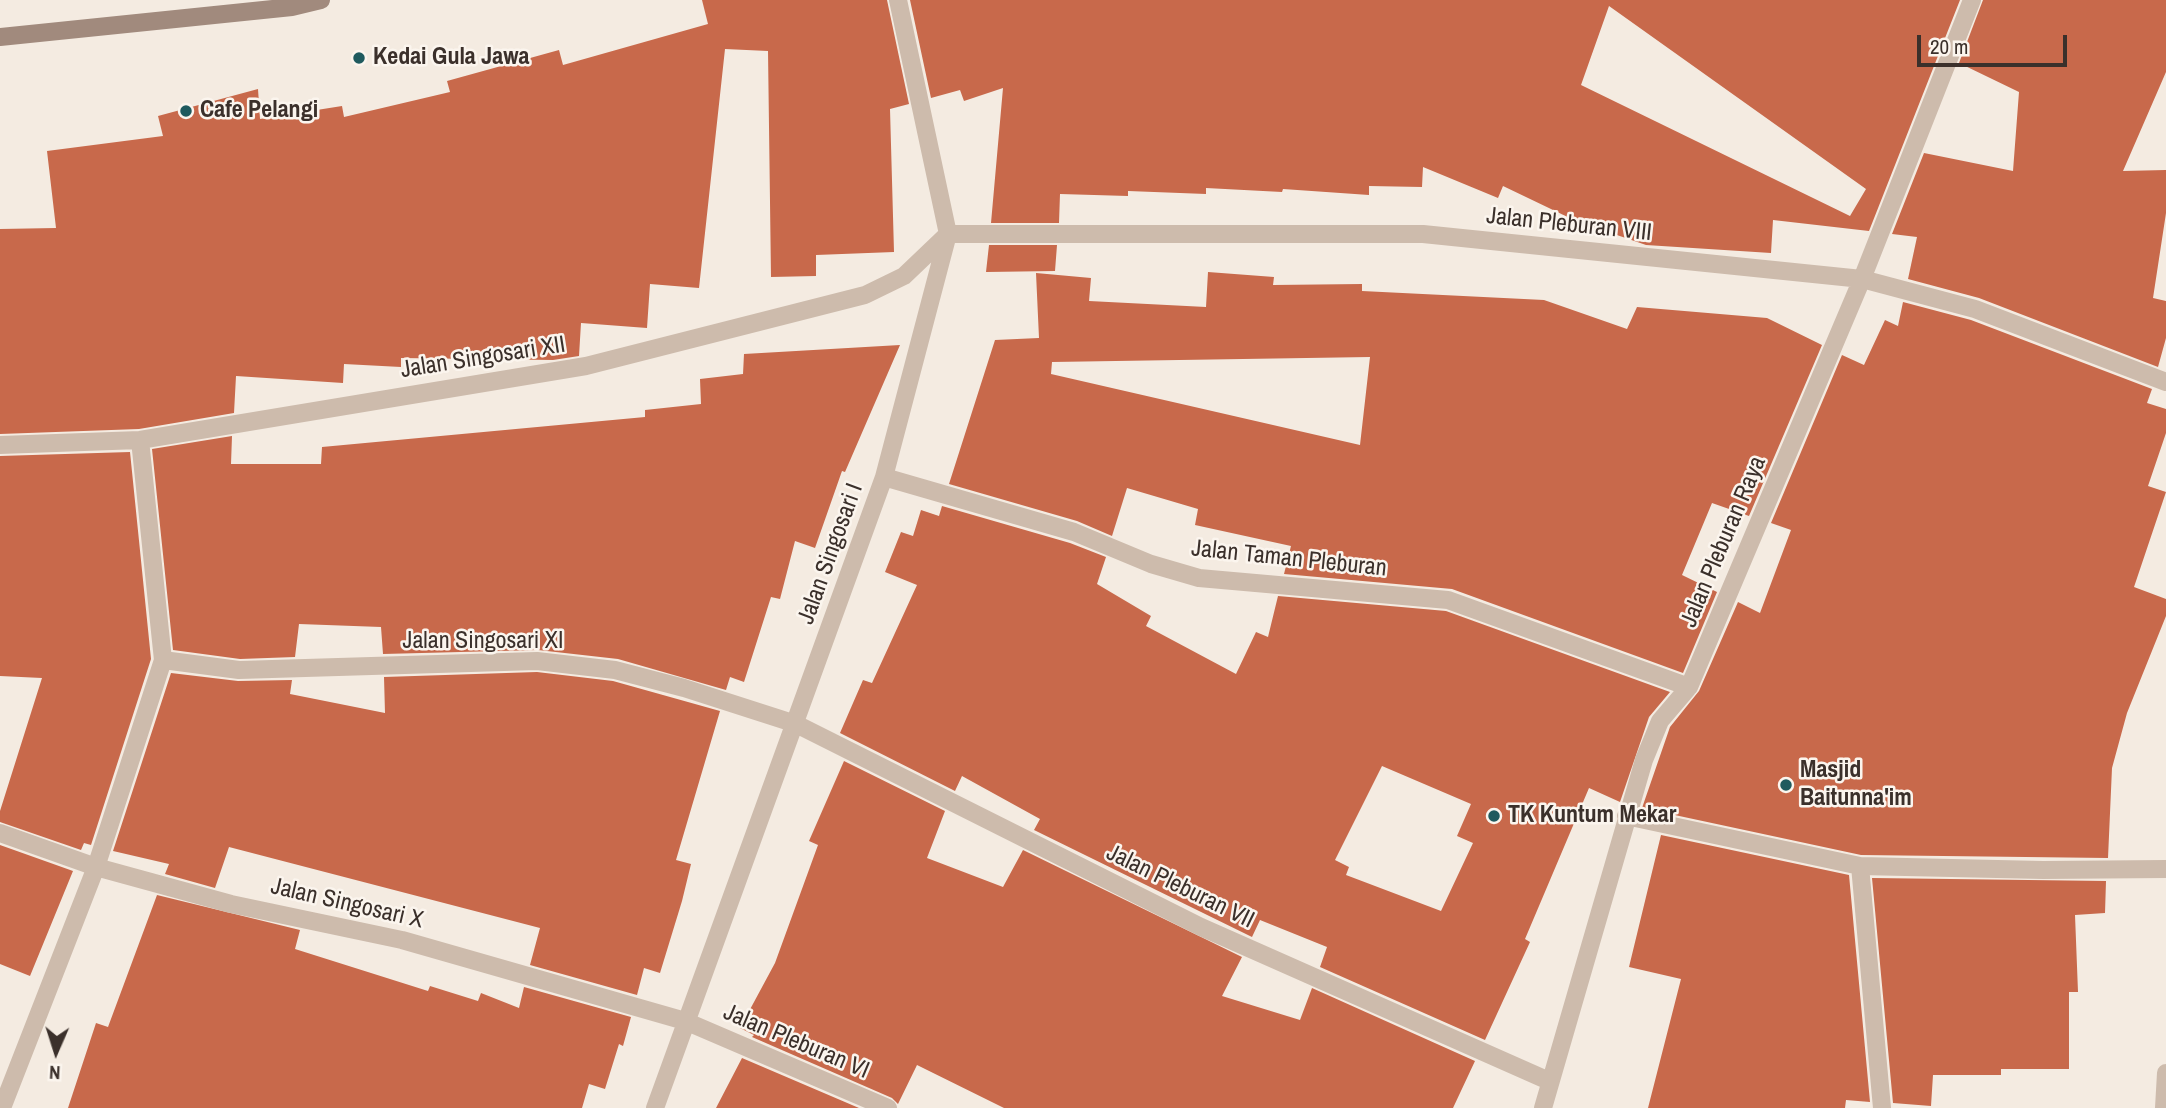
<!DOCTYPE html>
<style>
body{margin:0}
#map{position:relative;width:2166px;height:1108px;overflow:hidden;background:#f4ebe1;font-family:"Archivo Narrow",sans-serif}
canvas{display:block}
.north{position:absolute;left:21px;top:1017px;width:70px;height:70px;-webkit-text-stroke:5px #fbf5ee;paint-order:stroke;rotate:183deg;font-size:19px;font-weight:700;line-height:28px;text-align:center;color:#3b302b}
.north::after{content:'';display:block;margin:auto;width:24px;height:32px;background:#3b302b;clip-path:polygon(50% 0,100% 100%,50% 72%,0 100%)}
.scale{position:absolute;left:1917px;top:35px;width:150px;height:32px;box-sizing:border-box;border:4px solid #3b302b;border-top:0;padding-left:9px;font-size:21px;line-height:24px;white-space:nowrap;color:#3b302b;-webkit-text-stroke:5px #fbf5ee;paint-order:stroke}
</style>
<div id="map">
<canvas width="2166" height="1108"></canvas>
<div class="north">N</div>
<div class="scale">20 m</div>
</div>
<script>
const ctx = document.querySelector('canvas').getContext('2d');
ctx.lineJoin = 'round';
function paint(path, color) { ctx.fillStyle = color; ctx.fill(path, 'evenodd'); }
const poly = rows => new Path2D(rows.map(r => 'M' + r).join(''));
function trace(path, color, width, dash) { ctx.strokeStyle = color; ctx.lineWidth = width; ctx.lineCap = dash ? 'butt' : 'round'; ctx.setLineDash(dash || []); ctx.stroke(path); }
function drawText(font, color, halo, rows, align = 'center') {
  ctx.font = font + ' "Archivo Narrow",sans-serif'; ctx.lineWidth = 5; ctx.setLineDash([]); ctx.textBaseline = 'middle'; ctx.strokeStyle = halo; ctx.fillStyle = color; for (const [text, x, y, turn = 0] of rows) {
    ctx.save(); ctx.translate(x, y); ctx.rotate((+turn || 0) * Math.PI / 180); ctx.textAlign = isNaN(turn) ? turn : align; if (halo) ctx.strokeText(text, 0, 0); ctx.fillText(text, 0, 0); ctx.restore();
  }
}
paint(poly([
 [702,0,887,0,909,104,890,109,894,252,816,255,816,276,771,277,768,51,725,49,699,288,650,284,647,328,581,323,579,356,553,360,401,358,401,367,344,364,343,383,236,376,234,413,139,429,0,434,0,229,56,228,47,151,163,136,158,116,258,89,260,119,342,106,344,117,450,92,447,81,559,50,563,65,708,24],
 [910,0,1960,0,1869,231,1773,220,1771,253,1646,245,1576,221,1503,186,1498,198,1423,167,1422,187,1369,186,1369,195,1283,189,1282,192,1206,188,1206,194,1128,191,1128,196,1060,194,1059,223,991,223,1003,88,964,101,960,90,931,98],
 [1609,6,1866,189,1850,216,1581,85],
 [1983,0,2166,0,2166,72,2123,171,2166,170,2166,213,2153,298,2166,301,2166,338,2158,367,1979,298,1908,279,1917,237,1892,234,1924,153,2013,171,2019,92,1959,63],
 [989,245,1057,245,1055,271,986,272],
 [1208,272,1274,277,1273,285,1362,284,1362,291,1544,300,1627,329,1637,307,1767,318,1822,345,1749,516,1712,503,1682,575,1717,592,1683,673,1452,589,1284,574,1291,546,1195,525,1198,509,1127,488,1112,536,1077,521,949,484,995,340,1039,338,1036,273,1091,278,1089,301,1206,307],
 [1370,357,1360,445,1051,374,1052,362],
 [1903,302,1971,320,2152,389,2147,403,2166,409,2166,433,2148,486,2166,492,2134,587,2166,599,2166,616,2127,713,2112,768,2108,858,1861,855,1642,808,1670,727,1699,691,1738,602,1760,613,1791,530,1771,523,1842,355,1864,365,1885,320,1898,326],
 [900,345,845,472,842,471,815,548,795,541,780,599,771,597,744,682,730,677,726,690,618,659,538,650,383,654,381,627,299,624,295,657,240,659,173,650,152,449,232,436,231,464,321,464,322,447,645,417,645,410,701,404,700,379,743,374,744,354],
 [130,452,151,659,91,845,84,843,81,850,0,822,0,811,42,678,0,676,0,456],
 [942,506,1070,543,1106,557,1097,584,1151,616,1146,626,1236,674,1256,632,1268,637,1278,596,1446,611,1670,692,1649,717,1620,802,1589,788,1525,939,1530,942,1485,1040,1320,967,1327,947,1260,920,1252,937,1034,830,1040,819,962,776,955,791,840,733,863,680,872,683,917,585,885,572,901,532,913,536,921,510,939,516],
 [1382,766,1471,804,1457,836,1473,843,1441,911,1346,875,1349,867,1335,860],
 [537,672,613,681,720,711,676,860,691,864,682,901,660,973,644,968,637,995,530,965,540,928,229,847,215,888,165,874,169,864,113,851,171,673,238,681,292,680,290,694,385,713,384,677],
 [844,761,945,811,927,858,1003,887,1023,850,1242,957,1222,996,1300,1020,1312,988,1475,1061,1453,1108,1004,1108,917,1065,898,1104,892,1098,752,1037,754,1035,740,1028,775,963,818,845,809,841],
 [1661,835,1849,875,1870,1102,1846,1100,1845,1108,1648,1108,1681,979,1629,967],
 [0,845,73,871,30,976,0,964],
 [1872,878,2106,881,2105,913,2075,915,2078,992,2069,992,2069,1069,2001,1069,2001,1075,1933,1075,1931,1106,1893,1103],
 [157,895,300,930,295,949,428,991,430,986,478,1001,481,993,519,1008,524,987,631,1017,623,1046,619,1044,605,1089,589,1084,582,1108,68,1108,96,1023,108,1027],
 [742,1058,859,1108,716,1108]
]), '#c8694b');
trace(poly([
 [0,445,140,440,586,366,865,295,904,276,948,234,1423,234,1862,279,1975,309,2166,382],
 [884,477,1074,532,1151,564,1199,578,1448,600,1689,687],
 [163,660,239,670,537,661,615,670,684,688,796,724,1201,927,1549,1081],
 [1626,816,1860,866,2043,870,2166,869],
 [0,833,96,867,231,904,402,940,685,1021,888,1108],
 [1860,866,1882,1108],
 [2,1108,96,867,163,660,140,440],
 [655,1108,884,477,948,234,898,0],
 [1543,1108,1644,760,1660,721,1689,687,1862,279,1972,0],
 [2164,1108,2166,1073]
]), '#cdbbac', 18);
trace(poly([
 [0,37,292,7,321,0]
]), '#a18a7d', 18);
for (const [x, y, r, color] of [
 [359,58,7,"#1f5a5e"],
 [186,111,7,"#1f5a5e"],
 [1786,785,7,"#1f5a5e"],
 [1494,816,7,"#1f5a5e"]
]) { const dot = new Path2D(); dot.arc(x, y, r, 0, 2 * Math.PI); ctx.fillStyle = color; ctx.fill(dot); trace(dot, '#fbf5ee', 2.5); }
drawText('bold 24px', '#3b302b', '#fbf5ee', [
 ["Kedai Gula Jawa",373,58],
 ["Cafe Pelangi",200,111],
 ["Masjid",1800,771],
 ["Baitunna'im",1800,799],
 ["TK Kuntum Mekar",1508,816]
], 'left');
drawText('24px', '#3b302b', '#fbf5ee', [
 ["Jalan Pleburan VIII",1569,225,6],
 ["Jalan Singosari XII",483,358,-9],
 ["Jalan Pleburan Raya",1724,542,-67],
 ["Jalan Singosari I",831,554,-70],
 ["Jalan Taman Pleburan",1289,559,6],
 ["Jalan Singosari XI",483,642],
 ["Jalan Pleburan VII",1180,887,26],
 ["Jalan Singosari X",347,904,13],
 ["Jalan Pleburan VI",796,1042,23]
]);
</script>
